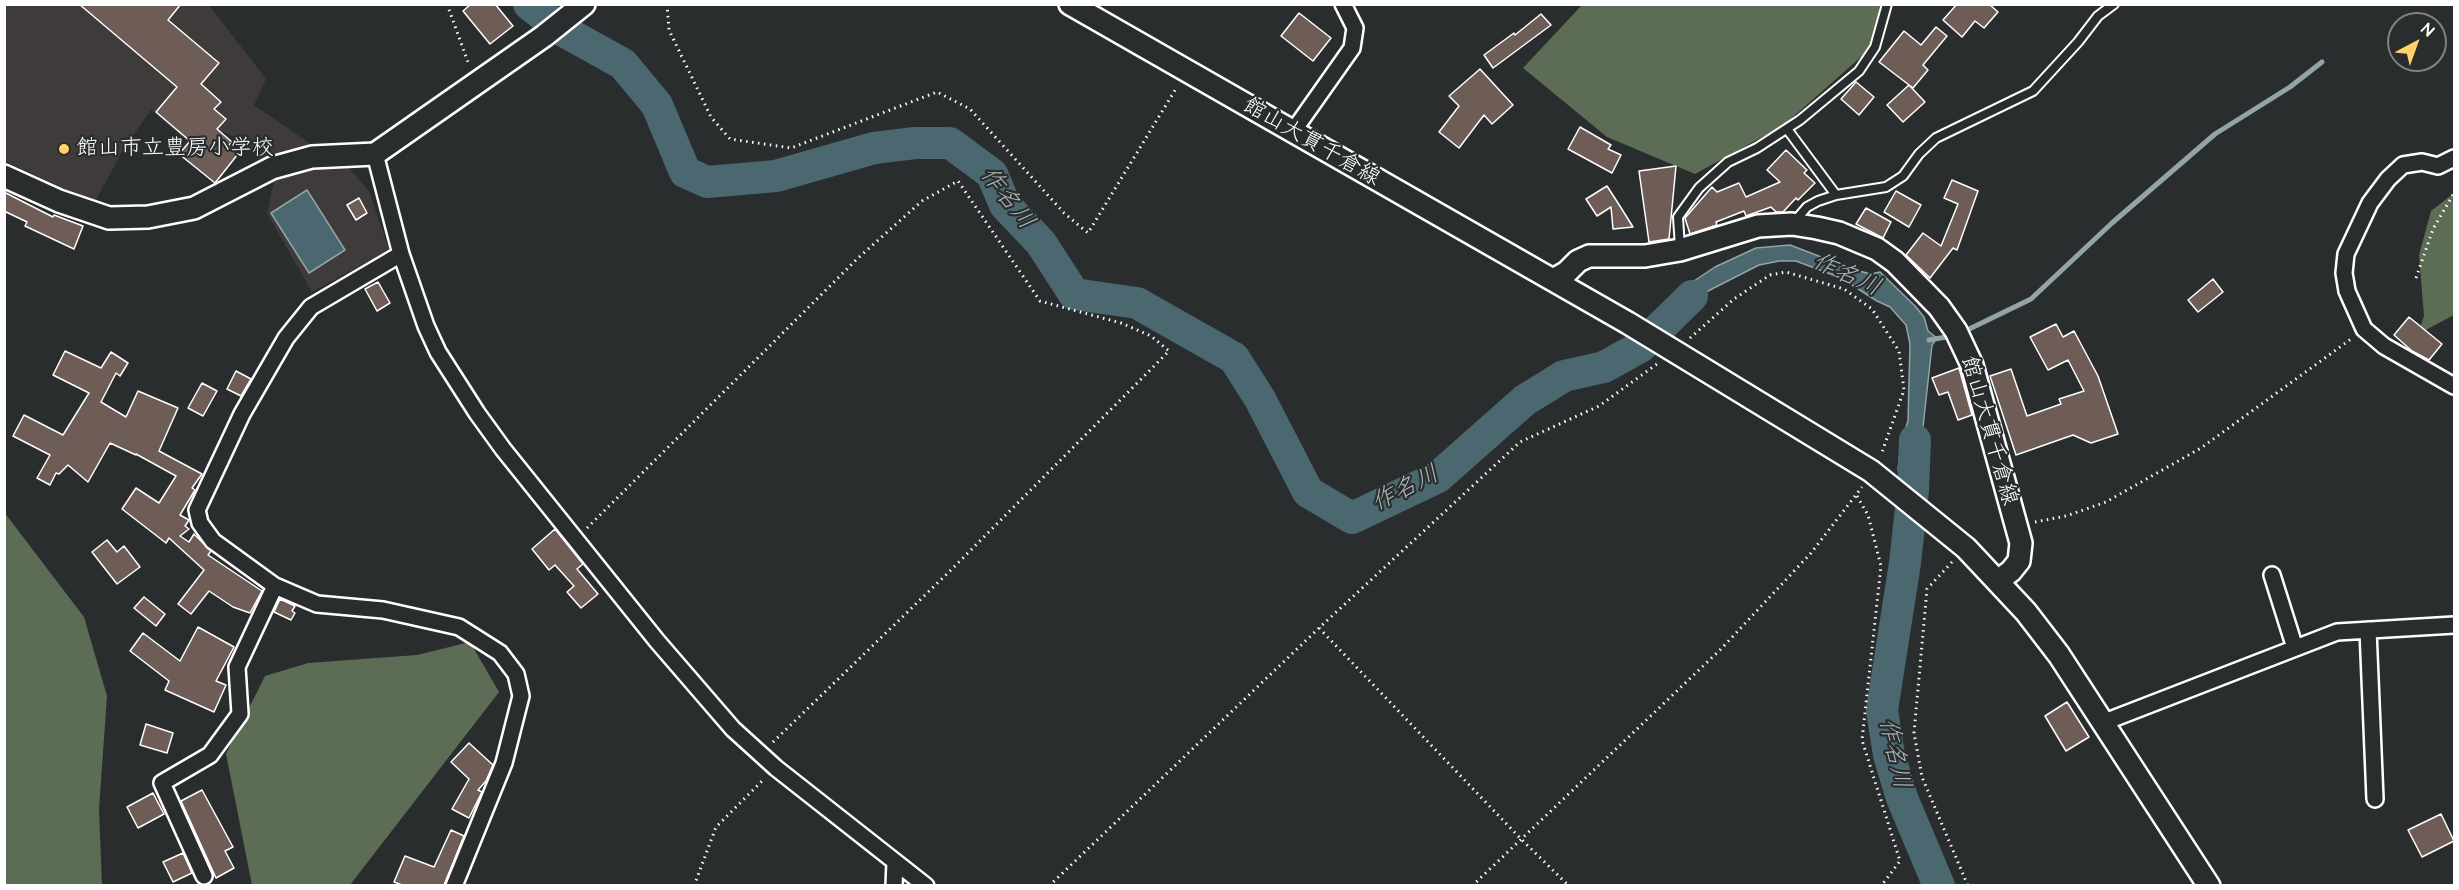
<!DOCTYPE html>
<meta charset="utf-8">
<style>
body{margin:0}
#map{position:relative;width:2459px;height:890px;overflow:hidden;background:#2a2d2e;font-family:"Architects Daughter",sans-serif}
canvas{display:block}
.frame{position:absolute;inset:0;border:6px solid #fff;pointer-events:none}
.north{position:absolute;left:2387px;top:12px;width:60px;height:60px;box-sizing:border-box;background:#2a2d2e;border:2px solid #7f8182;border-radius:50%;rotate:41deg;font-size:16px;font-weight:700;line-height:24px;text-align:center;color:#fff}
.north::after{content:'';display:block;margin:auto;width:21px;height:27px;background:#ffd166;clip-path:polygon(50% 0,100% 100%,50% 72%,0 100%)}
</style>
<div id="map">
<canvas width="2459" height="890"></canvas>
<div class="frame"></div>
<div class="north">N</div>
</div>
<script>
const ctx = document.querySelector('canvas').getContext('2d');
ctx.lineJoin = 'round';
function paint(path, color) { ctx.fillStyle = color; ctx.fill(path, 'evenodd'); }
const poly = rows => new Path2D(rows.map(r => 'M' + r).join(''));
function trace(path, color, width, dash) { ctx.strokeStyle = color; ctx.lineWidth = width; ctx.lineCap = dash ? 'butt' : 'round'; ctx.setLineDash(dash || []); ctx.stroke(path); }
function drawText(font, color, halo, rows, align = 'center') {
  ctx.font = font + ' "Architects Daughter","Klee One",sans-serif'; ctx.lineWidth = 4.5; ctx.setLineDash([]); ctx.textBaseline = 'middle'; ctx.strokeStyle = halo; ctx.fillStyle = color; for (const [text, x, y, turn = 0] of rows) {
    ctx.save(); ctx.translate(x, y); ctx.rotate((+turn || 0) * Math.PI / 180); ctx.textAlign = isNaN(turn) ? turn : align; if (halo) ctx.strokeText(text, 0, 0); ctx.fillText(text, 0, 0); ctx.restore();
  }
}
paint(poly([
 [4,5,209,5,266,79,254,105,318,149,330,165,349,168,369,191,389,250,312,292,267,213,279,159,264,164,239,139,219,130,216,133,204,124,188,142,151,110,124,148,96,200,66,190,5,161]
]), '#3e3b3a');
paint(poly([
 [1582,5,1883,5,1869,50,1784,125,1695,174,1607,137,1523,68],
 [2454,193,2454,315,2418,334,2424,316,2419,255,2431,211],
 [4,512,84,617,107,696,99,809,102,885,5,885],
 [470,642,499,692,350,885,252,885,226,754,265,676,308,663,417,655]
]), '#5c6c55');
const water = poly([
 [307,190,345,250,309,273,271,213,307,190],
 [1790,245,1855,270,1871,274,1880,272,1915,306,1924,317,1928,331,1937,338,1932,345,1921,445,1921,450,1925,456,1922,488,1898,470,1901,443,1908,421,1910,344,1906,325,1890,307,1877,301,1841,278,1796,261,1779,261,1759,265,1706,292,1668,330,1652,321,1691,283,1715,267,1756,248,1790,245]
]);
paint(water, '#4b676f');
trace(water, '#93a4a9', 1.5);
trace(poly([
 [1961,333,2031,299,2112,223,2215,134,2290,87,2322,62],
 [1929,340,1952,336]
]), '#93a4a9', 5);
trace(poly([
 [529,4,560,29,623,64,657,105,685,172,707,182,776,176,874,148,915,143,950,143,992,174,1005,205,1041,243,1074,294,1137,303,1234,358,1260,399,1308,492,1352,518,1438,477,1525,400,1564,376,1604,367,1640,347,1692,296],
 [1915,440,1913,490,1905,563,1882,710,1889,755,1902,798,1939,886]
]), '#4b676f', 32);
const building = poly([
 [79,4,181,4,168,20,219,63,201,84,221,102,214,109,226,119,217,129,232,142,228,146,238,154,215,183,179,154,190,141,156,112,177,87,79,4],
 [471,4,495,4,513,26,490,44,463,11,471,4],
 [1957,4,1989,4,1998,12,1984,28,1975,21,1962,37,1943,20,1957,4],
 [1299,13,1331,38,1313,61,1281,36,1299,13],
 [1541,14,1551,25,1493,68,1484,55,1514,33,1515,35,1541,14],
 [1936,27,1947,36,1923,65,1928,70,1913,88,1879,62,1904,31,1921,45,1936,27],
 [1480,69,1513,105,1492,124,1484,115,1459,148,1439,132,1459,106,1449,96,1480,69],
 [1856,82,1874,97,1859,115,1841,99,1856,82],
 [1909,85,1925,102,1903,122,1887,105,1909,85],
 [1580,127,1611,145,1608,149,1621,155,1612,173,1568,149,1580,127],
 [1786,150,1807,170,1804,173,1815,183,1798,200,1796,198,1783,212,1776,212,1771,207,1746,216,1744,211,1716,222,1717,225,1690,234,1685,218,1712,187,1717,192,1739,183,1746,197,1780,182,1767,170,1786,150],
 [1676,166,1669,239,1649,242,1639,171,1676,166],
 [1952,180,1978,191,1957,250,1953,248,1930,278,1906,255,1923,233,1941,246,1958,204,1944,198,1952,180],
 [1607,186,1618,203,1633,227,1613,229,1611,207,1597,216,1586,199,1607,186],
 [1896,191,1921,205,1909,227,1884,212,1896,191],
 [4,192,53,217,54,215,83,226,74,249,25,226,27,222,4,211,4,192],
 [359,198,367,213,356,220,347,205,359,198],
 [1866,208,1891,222,1883,238,1856,224,1866,208],
 [2213,279,2223,292,2198,312,2188,300,2213,279],
 [378,282,390,303,377,311,365,289,378,282],
 [2409,317,2442,344,2429,360,2412,351,2394,335,2409,317],
 [2056,324,2063,337,2074,331,2098,376,2118,434,2091,443,2073,435,2016,455,1990,376,2011,369,2027,416,2061,404,2059,399,2084,391,2068,360,2048,370,2030,337,2056,324],
 [65,351,101,368,111,352,128,363,120,376,116,373,101,402,126,417,138,391,178,408,159,451,202,474,192,488,195,490,180,515,189,520,185,526,189,529,180,536,189,542,194,534,211,551,208,555,262,591,250,613,233,607,209,591,191,614,178,604,204,570,169,538,166,543,122,509,136,488,159,503,176,476,136,454,136,455,110,443,88,482,68,465,59,474,56,473,50,485,37,478,50,455,13,436,24,415,63,435,89,393,53,375,65,351],
 [1959,368,1972,415,1958,420,1948,392,1939,395,1932,378,1959,368],
 [236,371,251,379,241,396,227,389,236,371],
 [202,383,217,391,203,416,188,408,202,383],
 [555,529,583,564,577,569,598,594,581,608,567,592,574,586,555,565,549,570,532,549,555,529],
 [107,540,117,552,124,546,140,567,117,584,92,552,107,540],
 [144,597,165,614,156,626,134,608,144,597],
 [280,599,295,606,292,611,295,613,291,620,274,612,280,599],
 [198,627,234,647,216,681,226,685,214,712,165,690,169,681,130,651,143,633,180,661,198,627],
 [2067,702,2089,737,2066,751,2045,716,2067,702],
 [146,724,173,733,167,753,140,745,146,724],
 [469,743,493,765,486,781,478,790,482,792,469,818,452,809,469,779,451,762,469,743],
 [202,790,233,847,225,851,234,868,216,878,181,801,202,790],
 [153,793,164,814,138,828,127,807,153,793],
 [2441,814,2454,841,2422,857,2408,830,2441,814],
 [451,830,464,836,444,885,402,885,394,882,405,856,434,867,451,830],
 [183,853,192,873,173,882,163,862,183,853]
]);
paint(building, '#6e5d56');
trace(building, '#fff', 1.5);
const lane = poly([
 [1787,129,1836,195],
 [1795,221,1807,207,1818,201,1836,195,1886,187,1903,176,1919,154,1936,138,2033,91,2078,42,2098,16,2114,4],
 [1680,248,1678,217,1699,188,1728,162,1757,148,1800,120,1859,71,1875,47,1887,4]
]);
const street = poly([
 [1292,133,1352,48,1355,28,1343,4],
 [375,154,401,254,426,326,438,352,477,413,503,449,657,641,733,729,776,768,926,886],
 [2454,158,2438,166,2422,162,2403,165,2388,179,2370,203,2346,254,2344,273,2347,291,2364,329,2384,346,2454,386],
 [401,254,311,307,286,338,242,414,197,510,200,523,213,541,275,586,317,604,383,610,459,627,500,653,516,674,521,696,504,763,454,886],
 [2272,575,2295,648],
 [2368,630,2375,799],
 [2102,723,2337,632,2454,625],
 [204,876,162,783,210,755,240,714,237,667,275,586],
 [894,886,895,862]
]);
const secondary = poly([
 [1070,4,1628,323,1871,471,1966,548,2026,612,2059,655,2209,886],
 [4,176,59,201,109,218,148,217,194,208,272,168,312,157,375,154,544,36,584,4],
 [1553,280,1567,272,1578,261,1589,256,1645,256,1680,250,1758,226,1792,224,1817,228,1839,233,1877,249,1895,262,1939,307,1956,331,1972,365,2021,543,2019,561,2011,571,1998,581]
]);
trace(lane, '#fff', 12);
trace(street, '#fff', 20);
trace(secondary, '#fff', 26);
trace(poly([
 [447,4,469,65],
 [667,4,669,30,711,117,730,139,791,148,937,92,970,109,1064,213,1088,233,1177,87],
 [2416,278,2433,229,2454,193],
 [1690,338,1734,299,1770,275,1786,272,1844,289,1872,309,1899,351,1904,390,1881,455],
 [1857,496,1868,515,1881,566,1862,740,1900,861,1881,886],
 [2035,522,2066,516,2106,502,2201,448,2351,339],
 [587,528,858,258,922,201,958,181,1040,301,1121,323,1151,336,1169,351,952,569,772,743],
 [1952,562,1927,589,1914,733,1922,777,1968,886],
 [1319,628,1521,839,1569,886],
 [694,886,716,827,764,779],
 [1049,886,1319,628,1520,442,1599,406,1657,364],
 [1472,886,1721,649,1811,553,1862,487]
]), '#fff', 3, [1.5, 4.5]);
trace(lane, '#2a2d2e', 8);
trace(street, '#2a2d2e', 15);
trace(secondary, '#2a2d2e', 21);
for (const [x, y, r, color] of [
 [64,149,6,"#ffd166"]
]) { const dot = new Path2D(); dot.arc(x, y, r, 0, 2 * Math.PI); ctx.fillStyle = color; ctx.fill(dot); trace(dot, '#2a2d2e', 2); }
drawText('22px', '#fff', '#2a2d2e', [
 ["館山大貫千倉線",1311,143,30],
 ["館山大貫千倉線",1988,431,74]
]);
drawText('22px', '#fff', '#2a2d2e', [
 ["館山市立豊房小学校",76,149]
], 'left');
drawText('italic 24px', '#aebbbe', '#2a2d2e', [
 ["作名川",1006,199,52],
 ["作名川",1846,276,24],
 ["作名川",1406,490,-27],
 ["作名川",1893,754,77]
]);
</script>
